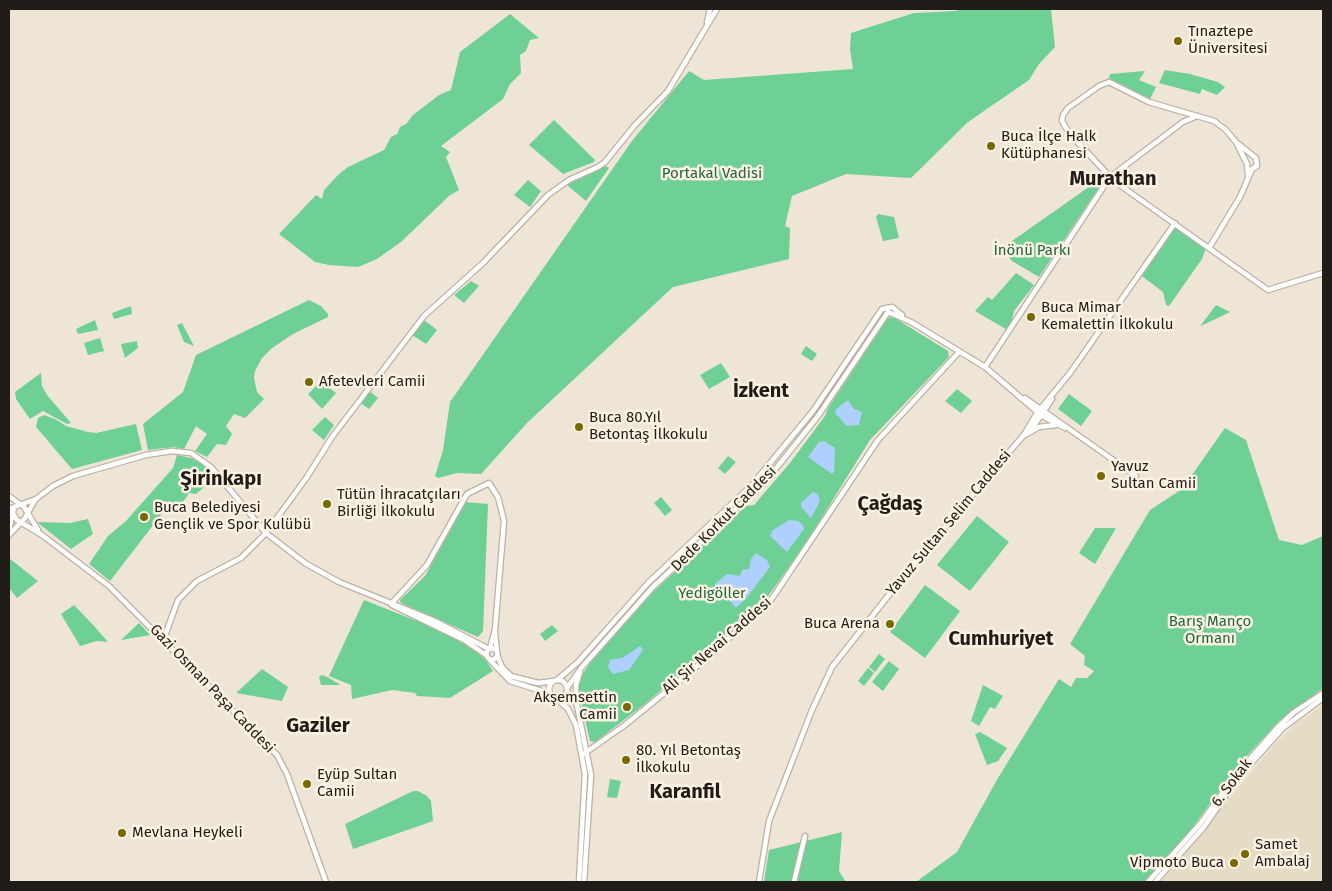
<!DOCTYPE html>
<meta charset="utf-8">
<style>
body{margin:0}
#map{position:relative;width:1332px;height:891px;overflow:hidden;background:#efe5d6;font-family:"Fira Sans",sans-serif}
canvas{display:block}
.frame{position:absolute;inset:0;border:10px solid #201c17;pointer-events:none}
</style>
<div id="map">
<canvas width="1332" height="891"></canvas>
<div class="frame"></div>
</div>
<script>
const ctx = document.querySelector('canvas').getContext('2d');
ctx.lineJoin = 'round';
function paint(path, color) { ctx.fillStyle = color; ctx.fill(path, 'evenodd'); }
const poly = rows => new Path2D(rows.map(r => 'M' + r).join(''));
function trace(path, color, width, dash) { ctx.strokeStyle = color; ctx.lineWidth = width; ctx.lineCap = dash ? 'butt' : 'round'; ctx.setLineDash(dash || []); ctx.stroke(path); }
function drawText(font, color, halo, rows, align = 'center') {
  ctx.font = font + ' "Fira Sans",sans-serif'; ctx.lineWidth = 5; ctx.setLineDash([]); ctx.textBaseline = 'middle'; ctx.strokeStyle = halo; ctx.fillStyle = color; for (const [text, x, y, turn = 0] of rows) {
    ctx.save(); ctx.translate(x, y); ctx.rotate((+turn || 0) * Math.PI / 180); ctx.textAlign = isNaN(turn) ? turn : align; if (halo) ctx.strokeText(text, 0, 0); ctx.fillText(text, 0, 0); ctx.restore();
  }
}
paint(poly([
 [1323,706,1323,882,1159,882,1276,743,1297,723]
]), '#e5dcc6');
paint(poly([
 [961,9,1051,9,1055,47,1039,64,1029,80,968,122,911,178,846,174,792,196,785,226,790,228,789,259,673,287,527,423,481,474,457,473,438,478,435,476,443,450,450,402,632,141,689,71,704,80,853,69,850,49,851,33,914,13,956,11],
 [510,14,539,38,530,40,526,51,520,55,521,73,510,84,503,99,441,146,450,152,446,157,459,190,449,196,401,242,377,259,358,267,329,265,315,262,279,234,316,195,322,199,324,190,339,174,348,167,384,150,391,137,397,134,400,127,406,124,413,115,439,95,451,90,460,52],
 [1165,70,1190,74,1218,82,1225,87,1217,95,1202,89,1200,94,1159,83],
 [1145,71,1139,80,1156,87,1150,99,1109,78,1110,74],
 [554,120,595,160,594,162,563,174,529,145],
 [606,166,609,168,586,201,567,185],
 [528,180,541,191,530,207,514,195],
 [1096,182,1102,183,1039,277,1012,261,1002,248],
 [878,214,894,217,899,238,883,241,876,217],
 [1175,226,1206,248,1202,259,1169,306,1166,305,1163,292,1139,274],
 [1016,273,1034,285,1014,311,1009,331,975,311,988,297,992,300],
 [471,281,479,286,464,303,454,295],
 [309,300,321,306,328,314,328,317,293,334,272,348,262,358,255,371,254,378,257,392,264,399,245,418,234,414,226,426,232,434,226,445,217,444,207,457,195,451,207,434,196,426,184,449,174,447,148,450,143,424,183,392,196,355],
 [1216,305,1230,312,1201,326,1201,325],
 [131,306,132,314,114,319,112,313],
 [893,317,948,351,949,357,870,440,806,543,766,599,645,704,595,742,590,741,578,690,580,678,590,663,654,591,746,506,754,505,790,463,825,416,828,408,888,318],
 [95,320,98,330,78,334,76,329],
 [424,320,437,330,426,344,412,335],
 [182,323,194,346,184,342,177,325],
 [100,338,104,351,88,355,84,343],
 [137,341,138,348,125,358,121,344],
 [806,346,817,354,812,361,801,354],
 [721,363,730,377,709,389,700,375],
 [41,373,42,386,47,395,71,423,67,424,43,411,30,419,16,399,15,392],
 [321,381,336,393,322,409,308,394],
 [957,389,972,401,961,413,945,401],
 [368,390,378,398,369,409,359,402],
 [1069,394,1092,411,1081,426,1058,409],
 [44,415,55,419,66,426,88,432,96,433,136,424,142,450,72,469,36,427,38,418],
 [325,417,334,425,324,440,312,430],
 [1225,428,1246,440,1279,540,1302,545,1323,536,1323,688,1279,721,1236,768,1190,831,1145,882,916,882,957,852,998,778,1059,679,1071,687,1076,678,1087,678,1094,671,1084,665,1085,656,1070,644,1150,510,1182,489],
 [177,455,191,458,202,464,215,478,196,494,189,493,183,502,173,505,164,511,110,581,89,564,108,536,126,521,173,468],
 [728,456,736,462,725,474,718,468],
 [661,497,672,510,665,516,654,503],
 [466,502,488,504,483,631,478,637,401,603,400,600,425,576],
 [977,516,1009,542,970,591,937,565],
 [88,519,93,534,71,549,37,522,70,523],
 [1095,528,1116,528,1095,564,1079,553],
 [9,558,38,581,17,598,9,588],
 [925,585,960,611,925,658,890,632],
 [364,600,442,631,463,642,485,659,493,671,450,698,417,696,415,693,392,690,352,699,351,685,329,676],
 [74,605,94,626,108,642,97,641,80,646,61,614],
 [139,623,150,635,121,640],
 [552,625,558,631,545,641,540,634],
 [879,654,885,659,875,672,869,667],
 [889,661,899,669,883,691,872,682],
 [868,668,874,673,864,686,858,681],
 [262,669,288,687,282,701,236,693],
 [322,675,327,677,341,685,321,685,319,677],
 [983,685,1003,696,995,709,990,707,979,726,971,721],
 [980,732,1007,748,998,761,987,765,975,734],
 [610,779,621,781,617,798,607,797],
 [413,791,418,791,427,796,431,801,433,821,353,849,345,824],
 [842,832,839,871,846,882,764,882,769,850]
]), '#6ed095');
paint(poly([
 [848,400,854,409,862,412,859,425,847,426,835,413,836,409],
 [824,441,835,448,834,472,832,474,808,457,819,442],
 [813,492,818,494,820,501,811,518,801,507,801,503],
 [789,520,798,521,803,525,804,529,787,552,770,536,773,530],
 [756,553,767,560,770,567,748,596,736,608,715,584,727,574,740,576,742,570,749,569,751,559],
 [640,646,643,650,629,670,613,674,608,667,610,660,622,658]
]), '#afcfff');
const secondary = poly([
 [707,22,710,9],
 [1236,142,1225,129,1214,121,1149,102,1109,82,1099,86,1068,108,1063,115,1062,121,1069,133,1114,181,1268,290,1323,273],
 [1248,175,1247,164,1236,142,1256,158],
 [1209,248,1240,197,1252,169,1257,166,1256,158],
 [985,367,1110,177,1183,122,1197,116],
 [1025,398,1136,476],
 [1031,430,1052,399],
 [1024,435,1037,413,1070,373,1175,223],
 [9,496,24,507,38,530],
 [9,507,17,520,42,535,109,586,277,755,287,774,326,882],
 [9,530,14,507,36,499,53,486,73,476,146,455,172,451,191,453,211,467,266,533,305,563,339,582,435,621,489,649],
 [9,535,25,518,35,500],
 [391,604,427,565,467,494,489,483,498,497,504,521,495,630,490,648],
 [392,605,464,640,486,655],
 [495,633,497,652],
 [163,641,178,600,197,581,241,558,266,533,307,477,332,437,424,316,483,263,548,195,569,180,598,167,605,162,635,125,668,91,717,9],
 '486.5 654a5.5 5.5 0 1 1 11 0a5.5 5.5 0 1 1-11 0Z',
 [497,655,502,667,511,676,538,683,554,681],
 [490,660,510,681,551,694],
 [557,680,578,662,648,583,752,485,813,411,882,309,892,307,902,315],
 '549 689a9 9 0 1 1 18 0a9 9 0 1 1-18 0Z',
 [567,688,582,667,653,587,766,481,818,416,888,312,911,322,985,367,1042,416,1065,428],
 [567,691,577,705,591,775,584,882],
 [555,697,568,709,576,725,585,774,579,882],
 [576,701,576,685,580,672],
 [582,755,625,725,706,659,771,600,878,440,959,352],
 [759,882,769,821,812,710,832,667,918,558,1023,436,1039,427,1056,425],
 [794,882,805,836],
 [1148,882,1200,824,1234,777,1278,727,1293,713,1323,693],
 [1155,882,1204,827,1237,779,1283,728,1323,698]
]);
trace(secondary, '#bab1a3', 7);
trace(secondary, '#fff', 4.5);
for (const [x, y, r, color] of [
 [1178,41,5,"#776900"],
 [991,146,5,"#776900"],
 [1031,317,5,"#776900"],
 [309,382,5,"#776900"],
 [579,427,5,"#776900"],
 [1101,476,5,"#776900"],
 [327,504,5,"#776900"],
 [144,517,5,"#776900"],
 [890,624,5,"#776900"],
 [627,707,5,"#776900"],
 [626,760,5,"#776900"],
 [307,784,5,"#776900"],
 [122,833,5,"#776900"],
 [1245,854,5,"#776900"],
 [1234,863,5,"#776900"]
]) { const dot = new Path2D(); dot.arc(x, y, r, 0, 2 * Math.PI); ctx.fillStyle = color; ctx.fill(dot); trace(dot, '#fcf2e3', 2); }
drawText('15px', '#201c17', '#fcf2e3', [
 ["Tınaztepe",1188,32],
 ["Üniversitesi",1188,49],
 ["Buca İlçe Halk",1001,137],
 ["Kütüphanesi",1001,154],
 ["Buca Mimar",1041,308],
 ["Kemalettin İlkokulu",1041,325],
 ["Afetevleri Camii",319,382],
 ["Buca 80.Yıl",589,418],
 ["Betontaş İlkokulu",589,435],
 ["Yavuz",1111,467],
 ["Sultan Camii",1111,484],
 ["Tütün İhracatçıları",337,495],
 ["Birliği İlkokulu",337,512],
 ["Buca Belediyesi",154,508],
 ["Gençlik ve Spor Kulübü",154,525],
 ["Buca Arena",880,624,"right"],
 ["Akşemsettin",617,698,"right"],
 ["Camii",617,715,"right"],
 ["80. Yıl Betontaş",636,751],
 ["İlkokulu",636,768],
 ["Eyüp Sultan",317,775],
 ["Camii",317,792],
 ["Mevlana Heykeli",132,833],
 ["Samet",1255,845],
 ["Ambalaj",1255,862],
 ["Vipmoto Buca",1224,863,"right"]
], 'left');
drawText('15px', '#206741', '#fcf2e3', [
 ["Portakal Vadisi",712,174],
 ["İnönü Parkı",1032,251],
 ["Yedigöller",712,594],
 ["Barış Manço",1210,622],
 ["Ormanı",1210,639]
]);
drawText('15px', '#201c17', '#fcf2e3', [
 ["Dede Korkut Caddesi",724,519,-45],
 ["Yavuz Sultan Selim Caddesi",949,523,-50],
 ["Ali Şir Nevai Caddesi",717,646,-41],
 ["Gazi Osman Paşa Caddesi",212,689,46],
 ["6. Sokak",1232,783,-53]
]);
drawText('bold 20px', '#201c17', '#fcf2e3', [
 ["Murathan",1113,179],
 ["İzkent",761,391],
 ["Şirinkapı",221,479],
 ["Çağdaş",890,504],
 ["Cumhuriyet",1001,639],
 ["Gaziler",318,726],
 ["Karanfil",685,792]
]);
</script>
